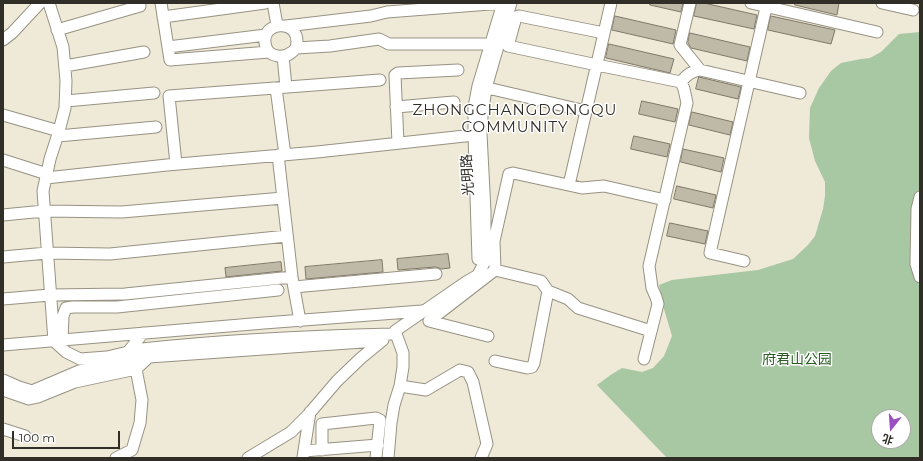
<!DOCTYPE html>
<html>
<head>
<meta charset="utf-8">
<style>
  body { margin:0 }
  #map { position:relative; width:923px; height:461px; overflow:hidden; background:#efe9d8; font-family:Montserrat,"Noto Sans SC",sans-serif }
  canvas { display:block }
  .frame { position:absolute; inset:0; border:4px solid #312e28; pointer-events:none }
  .north { position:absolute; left:871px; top:409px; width:40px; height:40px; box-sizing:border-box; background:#fff; border:1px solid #adaba9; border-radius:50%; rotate:197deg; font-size:11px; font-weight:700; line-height:16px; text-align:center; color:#312e28 }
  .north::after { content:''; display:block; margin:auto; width:14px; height:18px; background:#9b4fc1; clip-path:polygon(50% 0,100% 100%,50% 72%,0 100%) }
  .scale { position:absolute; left:12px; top:431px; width:108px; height:18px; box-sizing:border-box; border:2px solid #312e28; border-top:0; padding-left:5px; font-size:12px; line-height:14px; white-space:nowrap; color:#312e28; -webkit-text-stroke:3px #fff; paint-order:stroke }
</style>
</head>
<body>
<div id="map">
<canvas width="923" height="461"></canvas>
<div class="frame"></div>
<div class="north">北</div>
<div class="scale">100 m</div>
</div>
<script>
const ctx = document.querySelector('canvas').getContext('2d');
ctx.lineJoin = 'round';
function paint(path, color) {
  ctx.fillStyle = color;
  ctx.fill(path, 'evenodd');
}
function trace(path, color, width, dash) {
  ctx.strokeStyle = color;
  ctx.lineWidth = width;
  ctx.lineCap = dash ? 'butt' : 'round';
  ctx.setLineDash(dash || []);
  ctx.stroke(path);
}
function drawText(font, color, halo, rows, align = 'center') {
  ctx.font = font + ' Montserrat,"Noto Sans SC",sans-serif';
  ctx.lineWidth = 3;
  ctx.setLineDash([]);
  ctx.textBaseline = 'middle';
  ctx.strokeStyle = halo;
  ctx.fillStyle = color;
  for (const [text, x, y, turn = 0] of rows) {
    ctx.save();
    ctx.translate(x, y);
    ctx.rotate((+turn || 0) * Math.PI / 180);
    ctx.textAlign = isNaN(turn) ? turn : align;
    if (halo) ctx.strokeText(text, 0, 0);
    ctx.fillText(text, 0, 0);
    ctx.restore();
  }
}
paint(new Path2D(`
  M920,32V458H667L597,385L612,374L622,368L642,372L653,368L664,356L672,336L664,309L659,285L672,280L758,270L793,259L808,245L815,236L823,209L825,196V182L815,161L809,138L810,108L819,88L831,71L841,63L861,59L870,58L881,52L899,34ZM879,417H903V441H879Z`), '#a8c7a3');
const building = new Path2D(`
  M650,3H683L681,12L650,5Z
  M697,3H704L757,15L754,29L694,16Z
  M795,3H839L837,15L795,5Z
  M615,16L676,30L673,44L612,30Z
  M771,16L835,30L831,44L768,30Z
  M690,33L750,47L747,61L691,48L688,43Z
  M609,44L674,59L670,73L606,58Z
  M699,77L741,87L738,99L696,89Z
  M642,101L678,109L675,122L639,114Z
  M692,112L733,122L730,135L689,125Z
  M634,136L670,144L667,157L631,149Z
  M683,149L724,158L721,172L681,162Z
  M677,186L716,195L713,208L674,199Z
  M670,223L708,231L705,244L667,236Z
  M448,254L450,268L441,269L439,268L435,267L398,270L397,259Z
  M382,260L383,272L306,279L305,267Z
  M281,262L282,271L226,277L225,268Z`);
paint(building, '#bfb9a8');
trace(building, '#7e7869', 1);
const minor = new Path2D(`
  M49,3L63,47L66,81L65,108L59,131L50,159L43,191L54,341L66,352L80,359L107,357L128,352L143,333
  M161,3L170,60L269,52
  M273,3L277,25
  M690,3L680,45L700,70
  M751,3L877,32
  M882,3L913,10
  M163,17L265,3
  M286,26L371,16L387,12L503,3
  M57,30L140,6
  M604,33L519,16L516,17L508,46L597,65L681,82L684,89L687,103L649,266L652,288L656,297L658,304L644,359
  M3,40L12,33L40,3
  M168,47L266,35
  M296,48C304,17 257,20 266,47C269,57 284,59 292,52C294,51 295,49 296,48L330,46L379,39L389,44H490
  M283,56L286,87
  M65,66L144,52
  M681,82C686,75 691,71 700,70L800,93
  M479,86L586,111
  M276,88L285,155
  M66,101L154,93
  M396,107L454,102
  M3,115L59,131
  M58,136L156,127
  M398,143L395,75L398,73L458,70
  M278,155L292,277L300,321
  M3,160L47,174
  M176,164L169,96L380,80
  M46,178L167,165L317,152L474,135
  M569,185L611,3
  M920,197L917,209L916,264L920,277
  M3,215L44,211L122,212L283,198
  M3,257L47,253L110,254L287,236
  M478,259L474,135V107L478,86L503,3
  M744,261L710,253L767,3
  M495,270L541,281L548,291L568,299L578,308L651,331
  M294,287L436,274
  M3,299L50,295L125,294L292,277
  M488,336L429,321L495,270L494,241L509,174L513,173L582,188L604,186L665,200
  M62,340L63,316L66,308L73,307H117L278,290
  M3,345L264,323L422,311
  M495,361L527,368L532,367L534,363L548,291
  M3,380L19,387L32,391L79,371L123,363L132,359L142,349C225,340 308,336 391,334
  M400,386L426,390L460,370L468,372L473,382L487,444L481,458
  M3,390L29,399L38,397L75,382L136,369L149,357L377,341
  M3,429L25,436
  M322,450V424L376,418L380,420L376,458
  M304,451L378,445
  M303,457L310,412
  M116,458L132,450L140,423L142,400L136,369
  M248,458L291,432L308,415L337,381L361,358L383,340
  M388,458L391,423L394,405L400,386L403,367V353L395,331L466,282L478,275L484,263L485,241V211L481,134L482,117L486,88L494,60L511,3`);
trace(minor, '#979282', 13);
trace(minor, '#fff', 11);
drawText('14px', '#312e28', '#fff', [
  ["光明路",468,175,-93]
]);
drawText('14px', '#295d22', '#fff', [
  ["府君山公园",797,360]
]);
ctx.letterSpacing = '1px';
drawText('15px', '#312e28', '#fff', [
  ["ZHONGCHANGDONGQU",515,111],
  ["COMMUNITY",515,128]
]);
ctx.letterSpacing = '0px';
</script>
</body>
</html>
